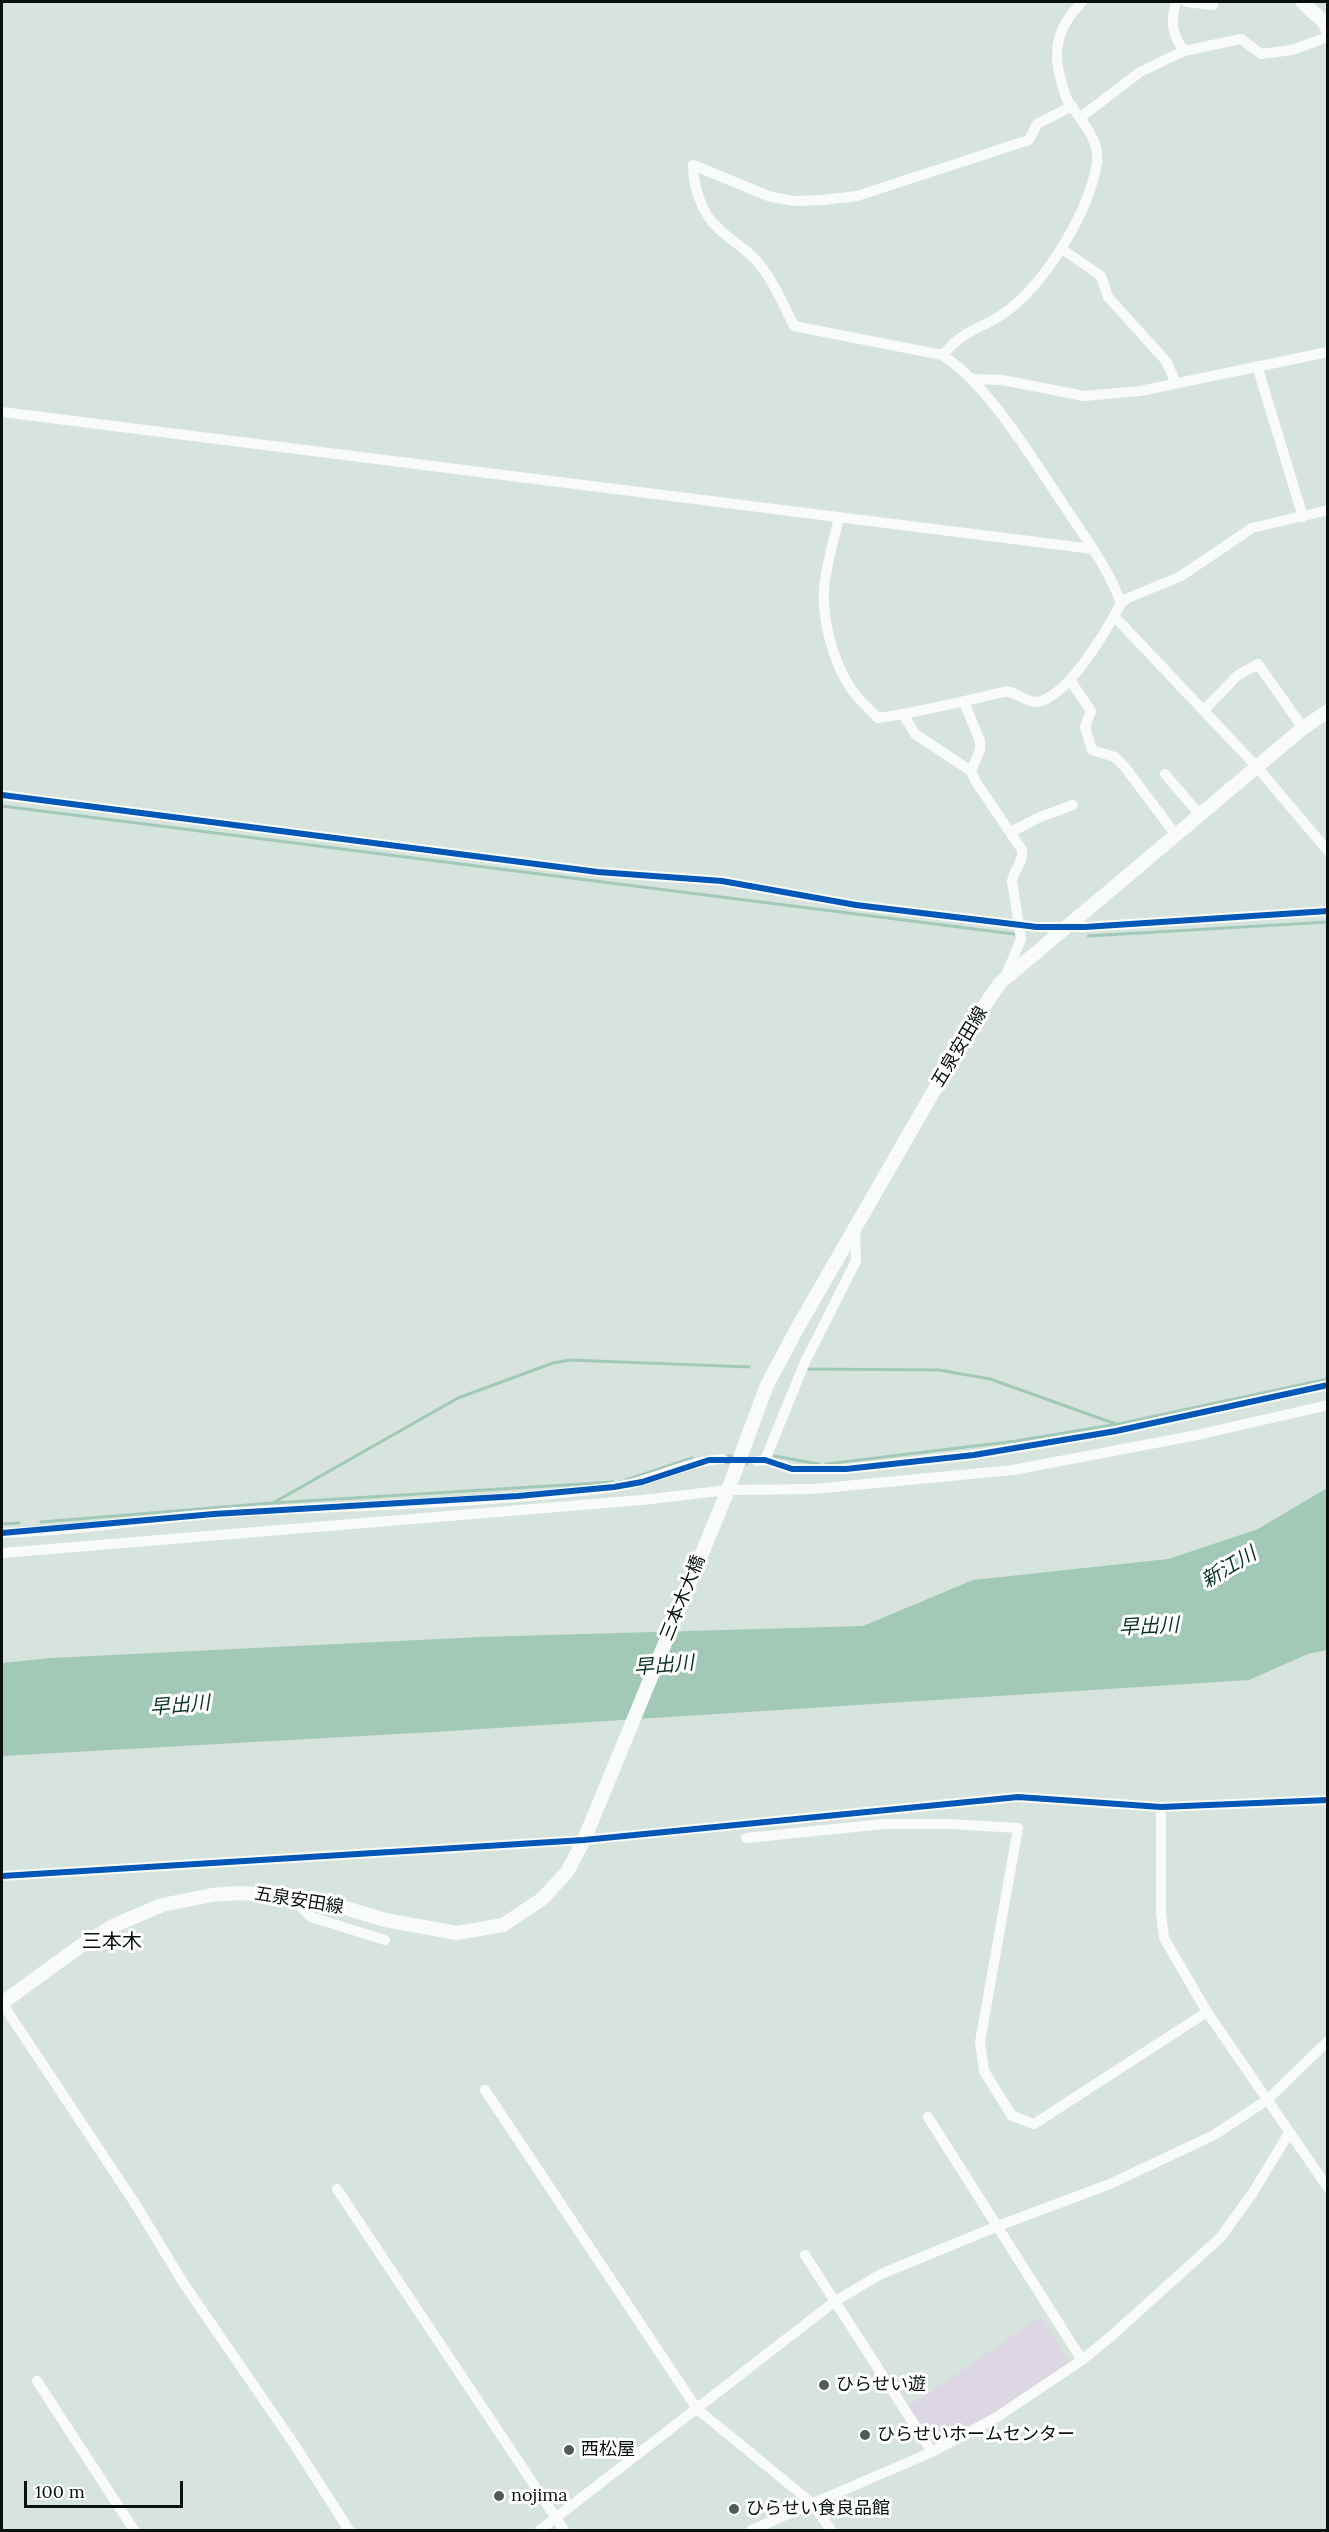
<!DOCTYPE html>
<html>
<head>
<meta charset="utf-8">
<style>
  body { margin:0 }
  #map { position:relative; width:1329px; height:2532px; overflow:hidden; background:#d7e4de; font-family:Lora,serif }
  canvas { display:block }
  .frame { position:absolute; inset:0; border:3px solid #09110e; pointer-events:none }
  .scale { position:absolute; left:24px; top:2481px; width:159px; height:27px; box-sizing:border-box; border:3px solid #09110e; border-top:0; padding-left:8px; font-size:18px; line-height:21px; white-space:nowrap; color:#09110e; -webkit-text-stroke:4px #fff; paint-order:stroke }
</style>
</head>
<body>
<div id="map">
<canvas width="1329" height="2532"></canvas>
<div class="frame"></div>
<div class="scale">100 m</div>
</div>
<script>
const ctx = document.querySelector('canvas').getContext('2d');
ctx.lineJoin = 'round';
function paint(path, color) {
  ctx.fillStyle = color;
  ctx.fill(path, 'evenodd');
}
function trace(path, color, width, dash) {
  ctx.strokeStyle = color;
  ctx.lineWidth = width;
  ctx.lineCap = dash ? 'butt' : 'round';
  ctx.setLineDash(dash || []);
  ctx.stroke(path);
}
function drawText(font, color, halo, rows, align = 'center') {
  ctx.font = font + ' Lora,"Noto Sans JP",serif';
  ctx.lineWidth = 6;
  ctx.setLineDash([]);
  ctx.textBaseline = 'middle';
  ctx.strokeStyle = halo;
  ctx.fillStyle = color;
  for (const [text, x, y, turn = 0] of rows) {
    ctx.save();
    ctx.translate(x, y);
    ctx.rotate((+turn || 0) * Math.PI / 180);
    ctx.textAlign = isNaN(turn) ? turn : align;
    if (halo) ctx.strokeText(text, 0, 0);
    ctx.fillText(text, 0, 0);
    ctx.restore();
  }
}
paint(new Path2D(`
  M1041,2317L1070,2363L990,2416L933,2447L908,2407Z`), '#dcd7e3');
paint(new Path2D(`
  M1327,1488V1650L1308,1654L1249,1680L434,1732L2,1756V1663L51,1658L479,1637L863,1626L973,1580L1168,1559L1258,1529Z`), '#a2c8b7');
trace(new Path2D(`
  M2,806L1014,934
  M1088,936L1328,922
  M807,1369L939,1370L990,1379L1116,1424
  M774,1456L819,1464
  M826,1464L1016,1441L1118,1424L1328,1379
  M626,1480L692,1458
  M273,1503L458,1398L553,1363L570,1360L749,1367
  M41,1522L272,1503L613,1482
  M2,1524L19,1523`), '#a2c8b7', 3);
trace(new Path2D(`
  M723,1459L756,1461`), '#b8c4bf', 10, [10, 5]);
trace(new Path2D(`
  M1176,2C1170,22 1172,34 1184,51
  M1186,2L1213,5V2
  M1072,106L1037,124L1029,140L857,196L823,200L795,201L771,197L693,165C693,186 702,214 718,228C729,239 743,247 754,258C772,277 782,302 794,326L942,355C988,384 1032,458 1063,504C1084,536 1108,567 1121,603
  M1081,117L1140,72L1184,51L1241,39L1261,54L1292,50L1328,37
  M1062,249L1101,276L1108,297L1166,361L1176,383
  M942,355C948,350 953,343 959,339C972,329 989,324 1003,314C1044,286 1090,211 1097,162C1100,139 1079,118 1068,101C1064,95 1063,86 1061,80C1051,48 1060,24 1082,2
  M1257,366L1303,517
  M972,379L1002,380L1084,396L1140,391L1328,352
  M2,412L1093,549
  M839,517C834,540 826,565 824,589C822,622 834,664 852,690C859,700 869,709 878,718C920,712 961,702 1003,692C1014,689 1025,703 1037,702C1068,697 1107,630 1121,603L1128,598L1181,576L1252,528L1328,510
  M1114,616L1257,767L1328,851
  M1070,680L1091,711L1085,727L1092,750L1115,757L1124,766L1176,835
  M964,702L980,741V750L971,771L976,782L1022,850C1024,862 1014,870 1012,881L1021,939L1005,978
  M1204,710L1238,675L1258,664L1303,728
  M903,714L915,734L971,771
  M1165,774L1200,815
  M2,795L598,872L722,881L856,905L1037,927H1085L1328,911
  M1011,832L1040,817L1073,805
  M765,1460L805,1362L856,1261L855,1231
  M756,1461L765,1460L792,1469H846L974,1455L1116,1431L1328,1385
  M2,1533C80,1531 158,1517 237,1512C362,1505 489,1503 614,1487C651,1482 686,1461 723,1459
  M2,1553L642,1500L728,1490L813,1489L1013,1470L1192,1436L1328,1405
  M1161,1807V1912L1164,1938L1207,2012L1328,2188
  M746,1838L884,1824H950L1018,1828L980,2042L984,2071L1012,2116L1034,2124L1207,2012
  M2,1876L584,1840L1018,1797L1161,1807L1328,1800
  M290,1896L311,1917L385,1940
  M2,2003L136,2205L184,2284L294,2444L349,2530
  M485,2090L697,2409L812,2503L831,2530
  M928,2117L1082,2360
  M337,2189L564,2530
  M805,2255L932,2452
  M37,2381L134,2530
  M540,2530L834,2302L881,2274L998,2226L1110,2184L1214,2135L1267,2100L1328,2041
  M751,2530L932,2452L997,2417L1082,2360L1108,2339L1220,2238L1252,2194L1289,2133`), '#f9fbfa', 10);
trace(new Path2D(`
  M1302,2L1324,22L1328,30
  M2,2003L79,1947L113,1926L162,1905L212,1895L239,1893L290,1896L329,1903L385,1920L457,1933L503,1925L542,1899L567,1872L584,1840L728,1490L767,1385L798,1327L974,1021L1000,983L1303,728L1328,711`), '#f9fbfa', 14);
trace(new Path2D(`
  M2,795L598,872L722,881L856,905L1037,927H1085L1328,911
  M2,1533L214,1514L518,1496L614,1487L642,1482L709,1460H765L792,1469H846L974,1455L1116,1431L1328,1385
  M2,1876L584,1840L1018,1797L1161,1807L1328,1800`), '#0057b8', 6);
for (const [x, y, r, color] of [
  [824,2385,6,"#515b57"],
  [865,2435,6,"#515b57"],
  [569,2450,6,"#515b57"],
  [499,2496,6,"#515b57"],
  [734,2509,6,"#515b57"]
]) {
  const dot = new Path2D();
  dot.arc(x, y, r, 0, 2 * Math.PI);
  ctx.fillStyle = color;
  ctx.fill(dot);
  trace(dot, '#fff', 2);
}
drawText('18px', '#09110e', '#fff', [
  ["五泉安田線",960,1047,-59],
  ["三本木大橋",683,1598,-68],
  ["五泉安田線",299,1901,9]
]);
drawText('18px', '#09110e', '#fff', [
  ["ひらせい遊",836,2385],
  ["ひらせいホームセンター",877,2435],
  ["西松屋",581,2450],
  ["nojima",511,2496],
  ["ひらせい食良品館",746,2509]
], 'left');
drawText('italic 20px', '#093425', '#fff', [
  ["新江川",1229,1568,-31],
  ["早出川",1149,1627,-3],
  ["早出川",664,1666,-5],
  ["早出川",180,1706,-5]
]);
drawText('20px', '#09110e', '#fff', [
  ["三本木",112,1942]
]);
</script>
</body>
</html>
